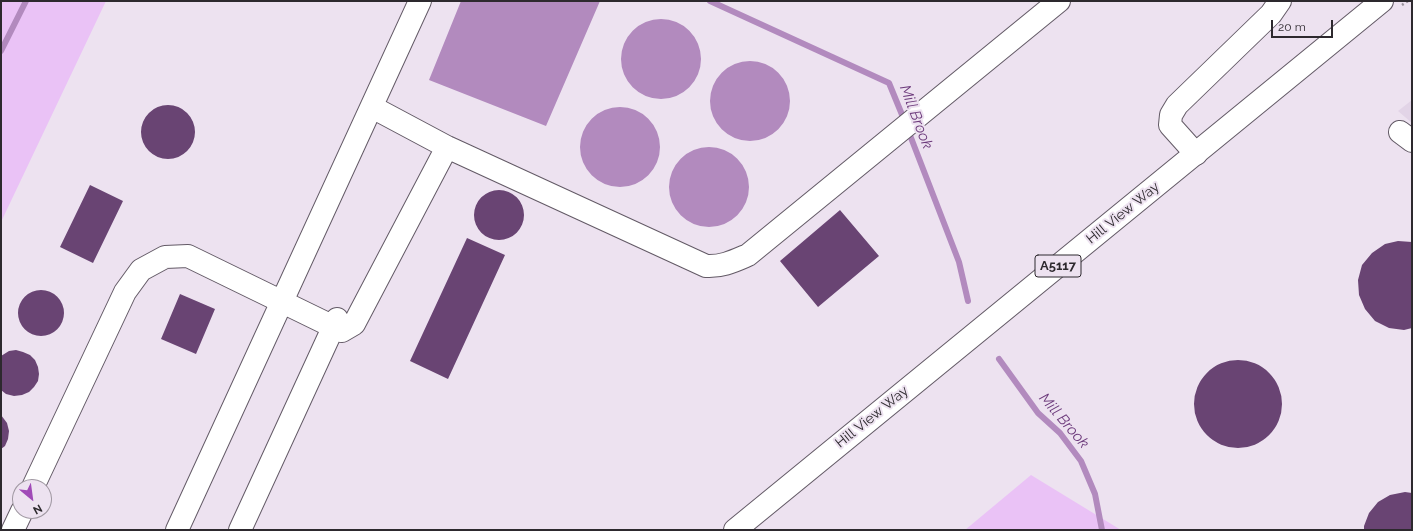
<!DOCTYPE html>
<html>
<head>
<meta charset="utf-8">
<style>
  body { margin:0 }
  #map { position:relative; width:1413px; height:531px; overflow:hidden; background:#ede2f0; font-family:Raleway,sans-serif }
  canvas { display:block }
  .frame { position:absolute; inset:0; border:2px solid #2d292e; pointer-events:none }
  .north { position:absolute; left:12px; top:479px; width:40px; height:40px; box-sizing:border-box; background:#ede2f0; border:1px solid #a098a2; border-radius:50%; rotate:151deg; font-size:11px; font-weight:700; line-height:16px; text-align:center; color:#2d292e }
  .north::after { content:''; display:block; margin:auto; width:14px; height:18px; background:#a04ab7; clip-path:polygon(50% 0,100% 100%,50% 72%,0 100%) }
  .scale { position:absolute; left:1271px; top:20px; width:62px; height:18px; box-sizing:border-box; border:2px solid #2d292e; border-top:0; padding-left:5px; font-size:12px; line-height:14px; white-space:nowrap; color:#2d292e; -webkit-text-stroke:3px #ede2f0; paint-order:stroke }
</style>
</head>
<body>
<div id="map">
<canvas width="1413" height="531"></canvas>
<div class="frame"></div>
<div class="north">N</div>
<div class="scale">20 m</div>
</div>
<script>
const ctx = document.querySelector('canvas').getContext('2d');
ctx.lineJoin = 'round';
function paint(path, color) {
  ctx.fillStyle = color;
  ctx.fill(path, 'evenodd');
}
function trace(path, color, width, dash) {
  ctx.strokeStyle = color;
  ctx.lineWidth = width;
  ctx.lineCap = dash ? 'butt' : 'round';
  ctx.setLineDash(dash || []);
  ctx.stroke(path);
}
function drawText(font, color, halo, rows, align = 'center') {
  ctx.font = font + ' Raleway,sans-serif';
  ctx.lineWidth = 4;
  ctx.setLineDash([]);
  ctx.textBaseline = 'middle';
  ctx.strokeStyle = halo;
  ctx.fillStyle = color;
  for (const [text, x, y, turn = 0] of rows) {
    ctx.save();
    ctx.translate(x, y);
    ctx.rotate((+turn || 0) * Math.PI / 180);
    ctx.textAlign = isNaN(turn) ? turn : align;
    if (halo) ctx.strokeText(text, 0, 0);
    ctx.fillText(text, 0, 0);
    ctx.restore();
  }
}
paint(new Path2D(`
  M1412,100V123L1398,111Z`), '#e2d4e7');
paint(new Path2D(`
  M1,1H106L1,222Z
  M1031,475L1121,530H965Z`), '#eac2f6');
paint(new Path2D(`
  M461,1H600L546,126L429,80Z
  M621 59a40 40 0 1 1 80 0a40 40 0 1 1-80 0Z
  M710 101a40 40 0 1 1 80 0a40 40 0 1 1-80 0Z
  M580 147a40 40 0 1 1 80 0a40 40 0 1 1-80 0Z
  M669 187a40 40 0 1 1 80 0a40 40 0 1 1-80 0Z`), '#b28abe');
trace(new Path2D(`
  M710,1L889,83L905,122
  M1,51L26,1
  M908,130L959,262L968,301
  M999,359L1038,413L1060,433L1081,461L1095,494L1102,530`), '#b28abe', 6);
paint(new Path2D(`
  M141 132a27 27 0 1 1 54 0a27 27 0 1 1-54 0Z
  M90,185L123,201L93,263L60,247Z
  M474 215a25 25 0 1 1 50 0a25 25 0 1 1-50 0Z
  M840,210L879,256L818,307L780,261Z
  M467,238L505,255L448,379L410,361Z
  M1398,241L1412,242V328L1404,330L1389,328L1375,321L1365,309L1359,295L1358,280L1362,265L1372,253L1385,244Z
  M18 313a23 23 0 1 1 46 0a23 23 0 1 1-46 0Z
  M180,294L215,309L196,354L161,339Z
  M16,350L23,352L30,355L35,360L38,367L39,374L38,381L34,387L29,392L22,395L14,396L6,394L1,390V356L9,351Z
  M1194 404a44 44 0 1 1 88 0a44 44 0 1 1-88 0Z
  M1,415L7,423L9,431L8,439L5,446L1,449Z
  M1405,492L1412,493V530H1364V526L1369,513L1378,502L1390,495Z`), '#694473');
const minor = new Path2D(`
  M372,107L447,147L706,266C722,267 734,261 748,255L1059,1
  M1400,132L1412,141
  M1196,154L1170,125L1171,115L1177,105L1271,14L1280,1
  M33,487L125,292L141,270L165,257L188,256L342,331L354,324L447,147
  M13,530L22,511
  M177,530L420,1
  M240,530L337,319`);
const major = new Path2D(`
  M735,530L1382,1`);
trace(minor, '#635a66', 24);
trace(major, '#635a66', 24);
trace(new Path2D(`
  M1402,5L1408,1`), '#99919b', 2.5, [2, 3]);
trace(minor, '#fff', 22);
trace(major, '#fff', 22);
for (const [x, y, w] of [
  [1058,266,46]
]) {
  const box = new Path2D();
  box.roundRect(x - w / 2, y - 11, w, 22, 3);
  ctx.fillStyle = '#ede2f0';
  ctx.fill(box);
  trace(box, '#2d292e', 1);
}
drawText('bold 13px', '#2d292e', null, [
  ["A5117",1058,266]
]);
drawText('14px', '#2d292e', '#ede2f0', [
  ["Hill View Way",1123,213,-39],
  ["Hill View Way",872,417,-39]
]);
drawText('italic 15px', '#6c3a7b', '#ede2f0', [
  ["Mill Brook",916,117,69],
  ["Mill Brook",1064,421,49]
]);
</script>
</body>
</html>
